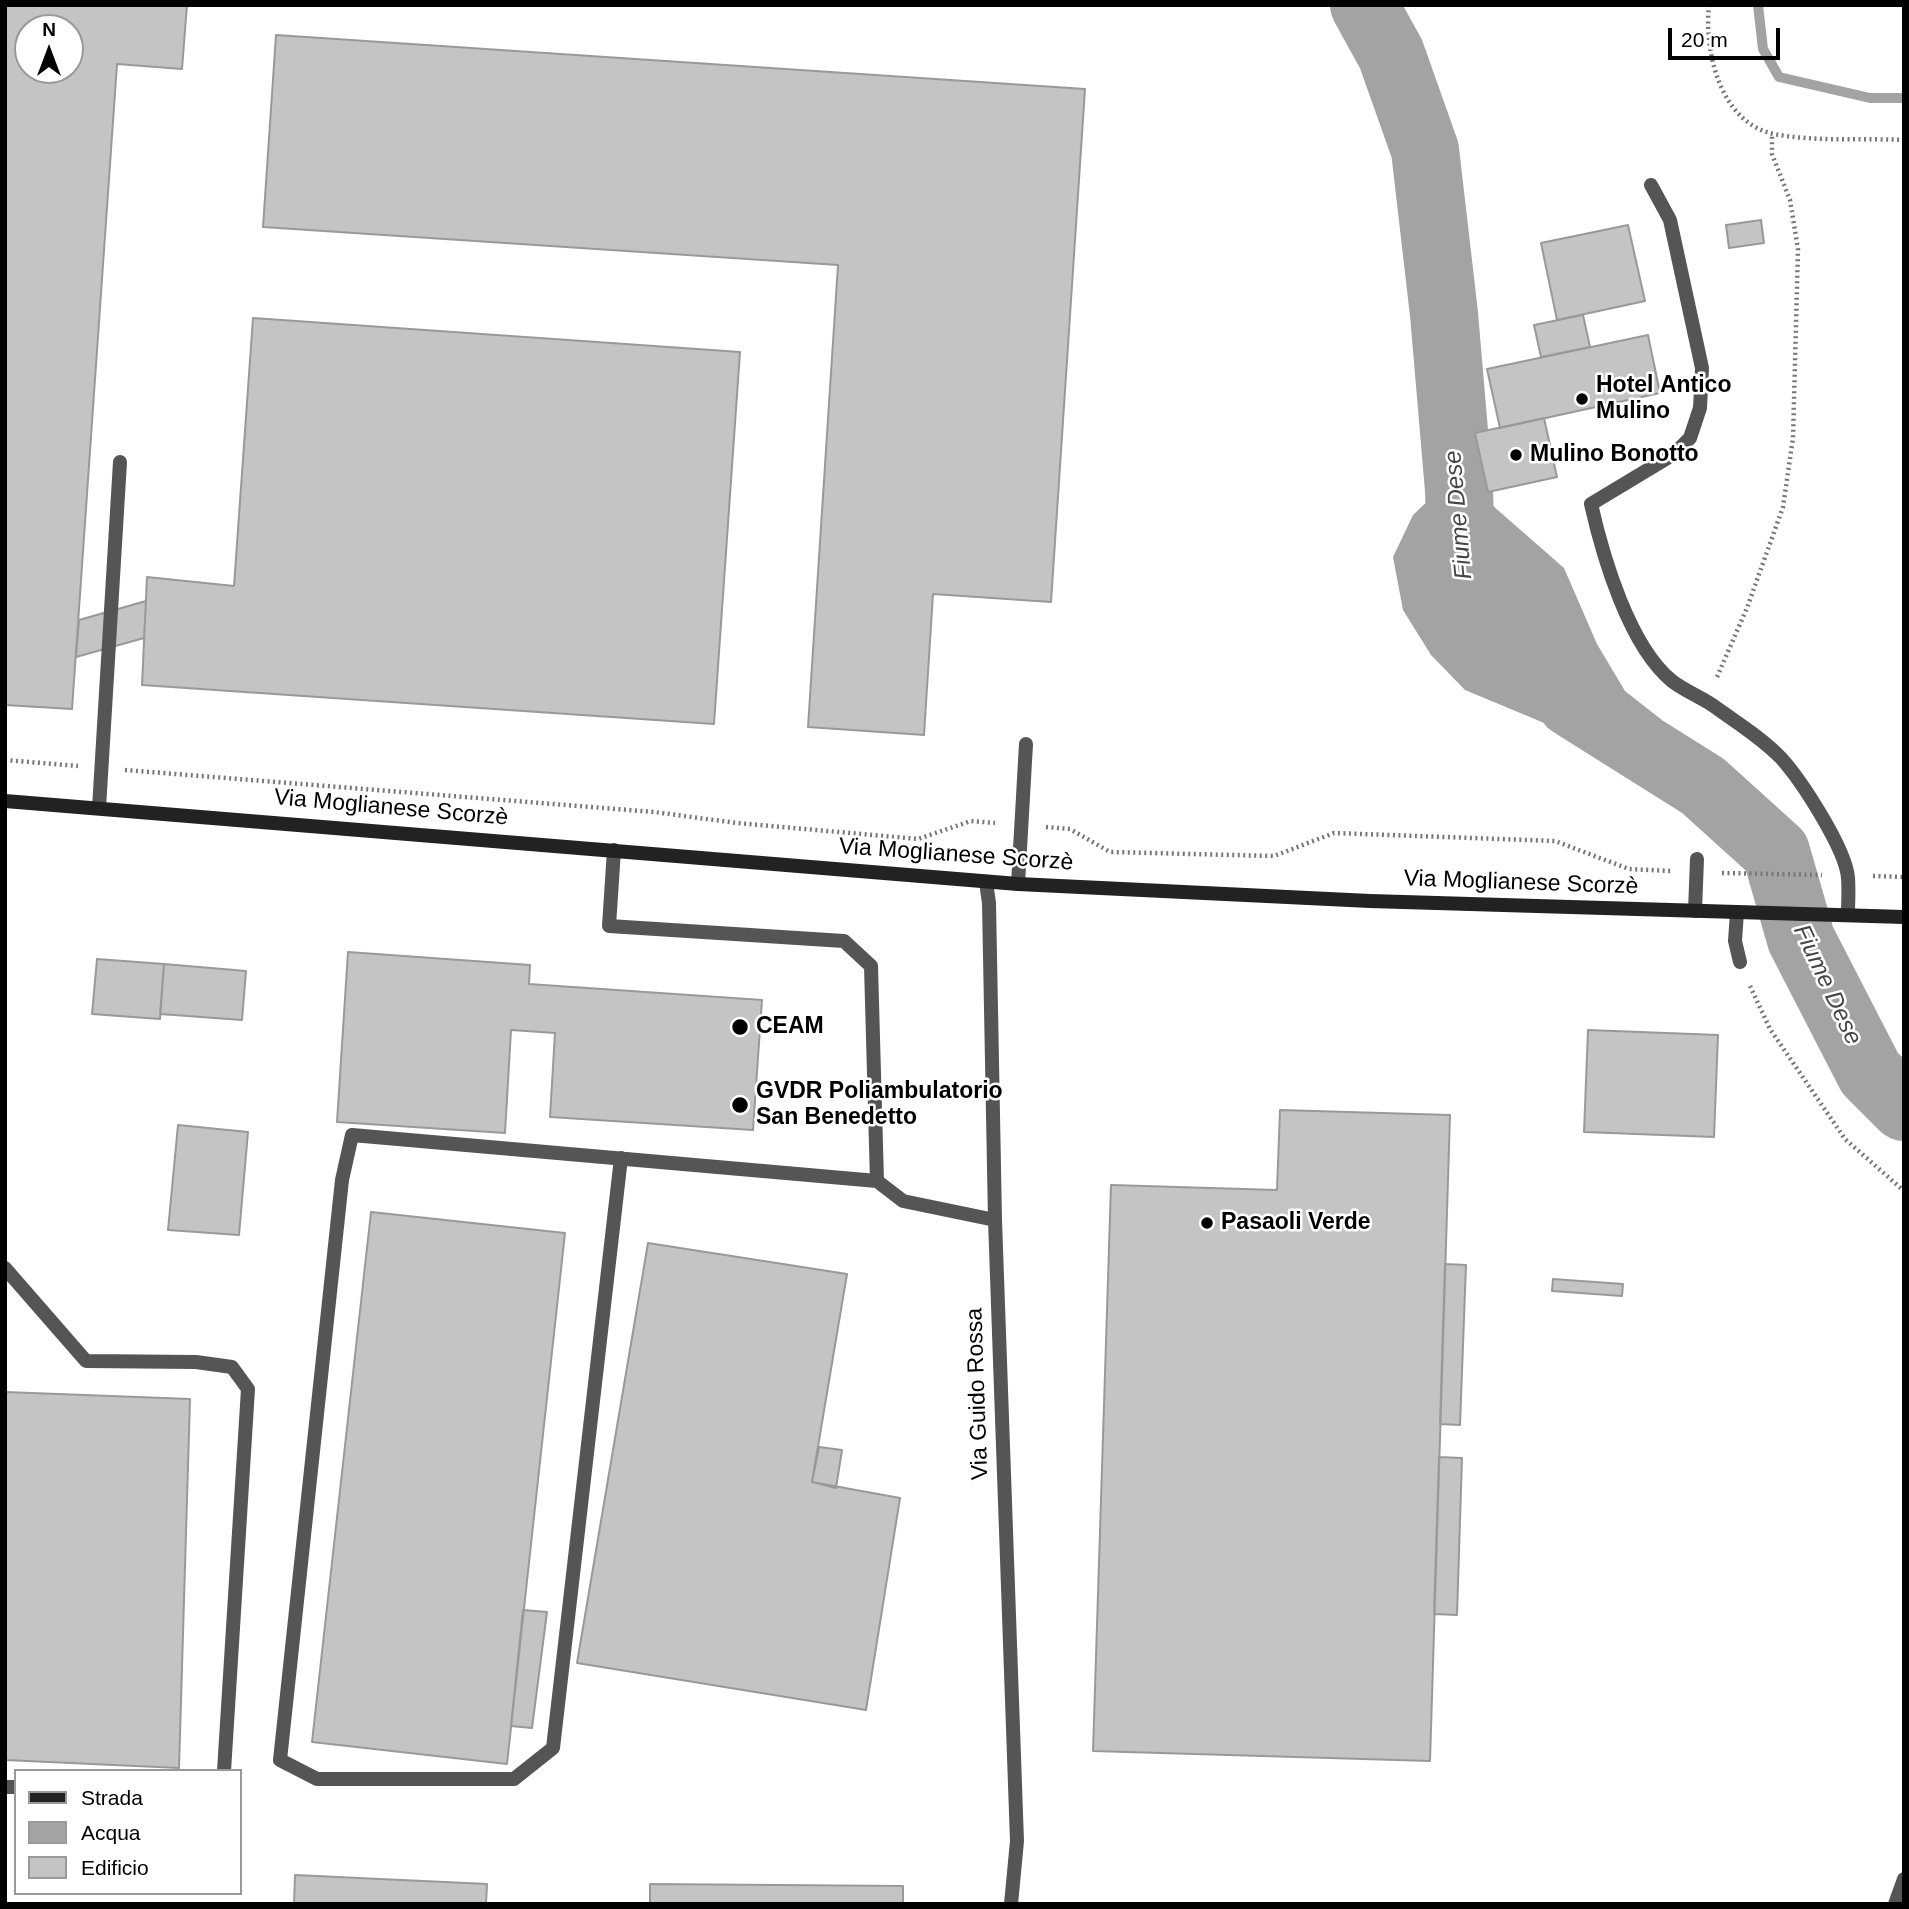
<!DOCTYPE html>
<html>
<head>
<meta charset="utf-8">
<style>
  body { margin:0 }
  #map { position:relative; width:1909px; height:1909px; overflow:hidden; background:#fff; font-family:Helvetica,sans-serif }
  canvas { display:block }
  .frame { position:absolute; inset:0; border:7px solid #000; pointer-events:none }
  .legend { position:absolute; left:14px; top:1769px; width:228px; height:126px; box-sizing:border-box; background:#fff; border:2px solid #999; margin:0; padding:9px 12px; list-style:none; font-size:21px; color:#000 }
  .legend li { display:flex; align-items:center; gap:14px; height:35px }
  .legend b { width:35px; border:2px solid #999 }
  .north { position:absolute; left:14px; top:14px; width:70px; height:70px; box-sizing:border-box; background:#fff; border:2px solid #999; border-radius:50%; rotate:0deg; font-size:19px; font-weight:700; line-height:28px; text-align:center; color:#000 }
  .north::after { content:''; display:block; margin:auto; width:24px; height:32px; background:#000; clip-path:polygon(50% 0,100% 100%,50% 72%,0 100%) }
  .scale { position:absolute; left:1668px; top:28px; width:112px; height:32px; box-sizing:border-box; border:4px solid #000; border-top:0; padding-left:9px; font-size:21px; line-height:24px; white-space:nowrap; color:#000; -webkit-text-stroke:5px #fff; paint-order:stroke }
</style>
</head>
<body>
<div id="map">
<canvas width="1909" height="1909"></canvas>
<div class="frame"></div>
<ul class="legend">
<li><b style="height:9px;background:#222"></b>Strada</li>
<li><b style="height:19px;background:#a3a3a3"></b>Acqua</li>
<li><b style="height:19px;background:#c4c4c4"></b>Edificio</li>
</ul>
<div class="north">N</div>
<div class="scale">20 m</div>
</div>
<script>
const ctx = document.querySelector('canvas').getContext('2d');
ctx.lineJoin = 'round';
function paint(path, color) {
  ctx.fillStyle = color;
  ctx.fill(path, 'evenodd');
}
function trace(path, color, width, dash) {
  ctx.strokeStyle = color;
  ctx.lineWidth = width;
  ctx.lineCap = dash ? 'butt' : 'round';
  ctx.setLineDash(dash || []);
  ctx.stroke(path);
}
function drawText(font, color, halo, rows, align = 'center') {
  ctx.font = font + ' Helvetica,sans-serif';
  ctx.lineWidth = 5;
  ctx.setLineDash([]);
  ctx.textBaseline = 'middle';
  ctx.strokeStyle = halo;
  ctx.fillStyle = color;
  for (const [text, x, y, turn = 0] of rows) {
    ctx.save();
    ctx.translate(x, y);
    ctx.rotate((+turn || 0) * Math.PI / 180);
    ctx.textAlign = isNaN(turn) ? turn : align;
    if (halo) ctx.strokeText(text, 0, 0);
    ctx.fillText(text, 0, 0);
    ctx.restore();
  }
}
paint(new Path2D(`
  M1485,485L1492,505L1564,568L1597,644L1625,691L1662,720L1644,770L1561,730L1465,690L1431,655L1403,610L1393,557L1413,515L1437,492Z`), '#a3a3a3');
trace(new Path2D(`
  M1758,5L1763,49L1779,77L1870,98H1904`), '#a3a3a3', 10);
trace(new Path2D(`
  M1364,5L1391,54L1425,150L1444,314L1459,490L1462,582
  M1571,703L1703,786L1776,852L1801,939L1870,1073L1904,1107`), '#a3a3a3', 68);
const building = new Path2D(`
  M5,5H187L182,69L117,64L72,709L5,705ZM28,28H70V70H28Z
  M276,35L1085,89L1051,602L933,594L924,735L808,727L838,265L263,227Z
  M1761,220L1764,243L1729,248L1726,225Z
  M1628,225L1645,301L1557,320L1541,243Z
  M1583,315L1590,347L1541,357L1534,325Z
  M253,318L740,352L714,724L142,685L147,577L234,586Z
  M1648,335L1660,393L1500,428L1487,369Z
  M1544,418L1557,477L1488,492L1475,433Z
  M146,601L144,638L76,657L79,620Z
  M348,952L530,965L529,984L762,1000L753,1130L550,1117L555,1033L511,1030L505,1133L337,1122Z
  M97,959L164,964L160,1019L92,1014Z
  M164,964L246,971L242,1020L160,1014Z
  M1588,1030L1718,1035L1714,1137L1584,1132Z
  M1280,1110L1450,1115L1430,1761L1093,1751L1111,1185L1277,1190Z
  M178,1125L248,1132L239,1235L168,1230Z
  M371,1212L565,1233L507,1764L312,1742Z
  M648,1243L847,1274L812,1482L900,1498L866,1710L577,1663Z
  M1445,1264L1466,1265L1460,1425L1440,1424Z
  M1553,1279L1623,1284L1622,1296L1552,1291Z
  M5,1392L190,1399L179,1768L5,1760Z
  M819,1447L842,1450L836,1488L812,1482Z
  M1439,1457L1462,1458L1457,1615L1434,1614Z
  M523,1610L547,1612L532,1728L511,1726Z
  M295,1875L487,1884L486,1904H294Z
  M650,1884L903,1886V1904H650Z`);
paint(building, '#c4c4c4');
trace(building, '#999', 2);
trace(new Path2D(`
  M1709,5C1704,51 1720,123 1774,134C1815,142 1862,138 1904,140
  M1717,677L1747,608L1783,507L1793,438L1798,249L1790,200L1772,154V134
  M5,760L78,766
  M125,770L654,812L737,823L918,839L971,821L995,823
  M1046,827L1070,829L1110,852L1274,856L1334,833L1555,841L1629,869L1672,871
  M1722,873L1822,875
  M1873,876L1904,877
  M1750,986L1770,1029L1845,1139L1904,1191`), '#777', 4.5, [2, 3.5]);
trace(new Path2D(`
  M1651,185L1670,220L1702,368L1700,408L1690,438L1674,454L1591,504C1603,557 1629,646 1672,681C1686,692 1704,698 1718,709C1739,724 1763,739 1781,758C1801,780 1846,849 1848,878C1849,890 1848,903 1848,915
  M99,808L120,462
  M614,850L609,926L844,941L871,966L877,1181
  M1018,884L1026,744
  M1695,911L1697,859
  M1737,912L1735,941L1740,962
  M621,1158L553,1748L514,1779H317L280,1760L342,1180L352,1135L877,1181L903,1201L995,1220
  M5,1268L86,1361L196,1362L232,1367L248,1389L224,1771
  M5,1787H16
  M1895,1904L1904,1879`), '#555', 14);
trace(new Path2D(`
  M986,882L989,903L995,1220L1017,1841L1011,1904`), '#555', 14);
trace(new Path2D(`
  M5,801L1018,884L1370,901L1904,917`), '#222', 14);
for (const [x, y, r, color] of [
  [1582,399,7,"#000"],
  [1516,455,7,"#000"],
  [740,1027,9,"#000"],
  [740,1105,9,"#000"],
  [1207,1223,7,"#000"]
]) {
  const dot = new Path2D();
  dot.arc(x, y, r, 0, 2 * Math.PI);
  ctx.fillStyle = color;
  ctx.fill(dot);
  trace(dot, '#fff', 2.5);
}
drawText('bold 23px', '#000', '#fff', [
  ["Hotel Antico",1596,386],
  ["Mulino",1596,412],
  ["Mulino Bonotto",1530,455],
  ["CEAM",756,1027],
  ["GVDR Poliambulatorio",756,1092],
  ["San Benedetto",756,1118],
  ["Pasaoli Verde",1221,1223]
], 'left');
drawText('23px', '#000', '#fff', [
  ["Via Moglianese Scorzè",391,808,5],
  ["Via Moglianese Scorzè",956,855,4],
  ["Via Moglianese Scorzè",1521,883,2],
  ["Via Guido Rossa",978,1394,-92]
]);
drawText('italic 24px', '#444', '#fff', [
  ["Fiume Dese",1459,515,-95],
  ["Fiume Dese",1827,985,65]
]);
</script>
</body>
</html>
